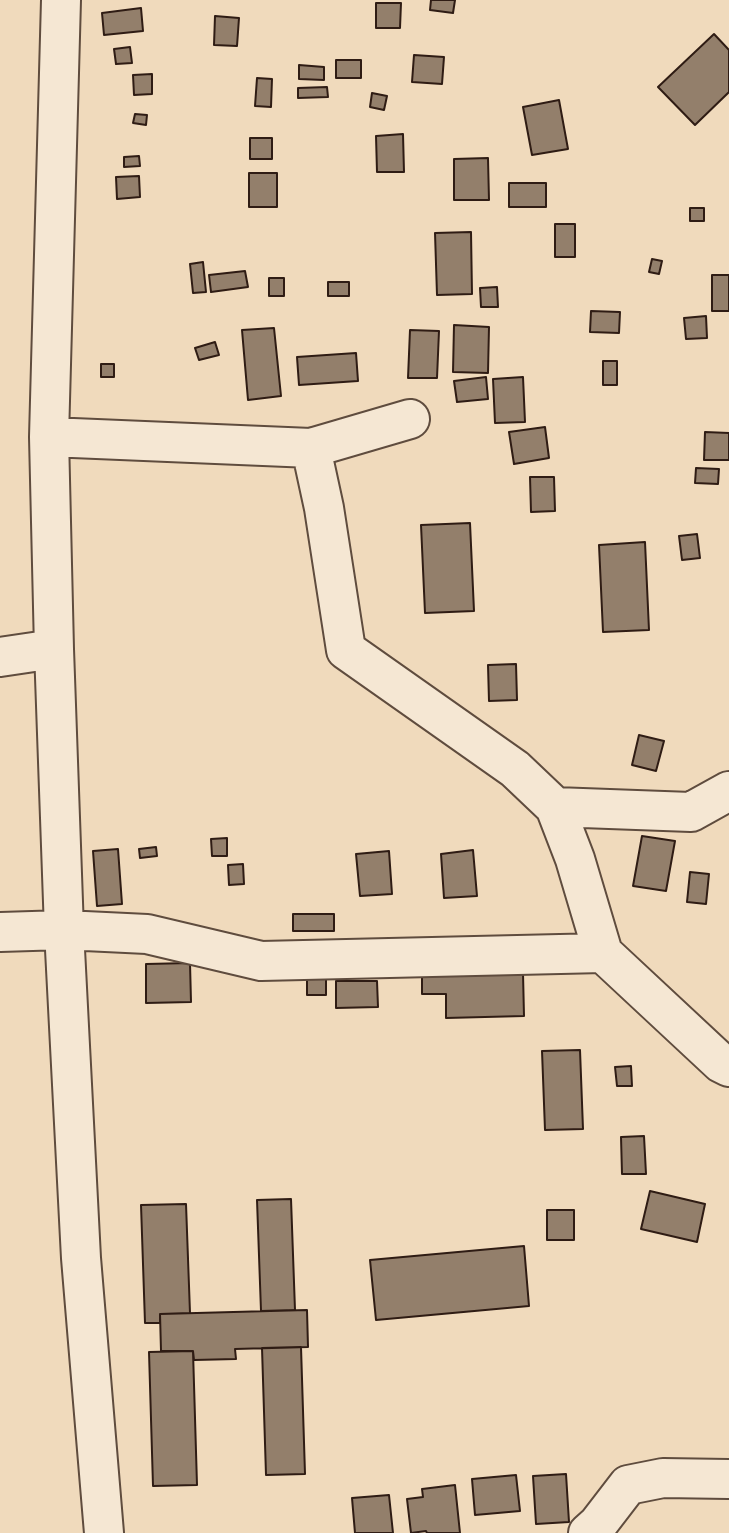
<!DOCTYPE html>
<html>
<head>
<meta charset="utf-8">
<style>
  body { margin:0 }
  canvas { display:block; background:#f0dabc }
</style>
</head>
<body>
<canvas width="729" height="1533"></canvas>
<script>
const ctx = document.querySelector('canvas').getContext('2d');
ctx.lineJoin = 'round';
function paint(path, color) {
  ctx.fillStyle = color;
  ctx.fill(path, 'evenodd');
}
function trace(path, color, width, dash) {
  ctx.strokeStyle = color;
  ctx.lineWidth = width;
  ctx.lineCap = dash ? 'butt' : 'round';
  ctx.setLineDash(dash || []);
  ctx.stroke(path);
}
const building = new Path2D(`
  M431,0H455L453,13L430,10Z
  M376,3H401L400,28H376Z
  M141,8L143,31L104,35L102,13Z
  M215,16L239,18L237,46L214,45Z
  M714,34L729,50V92L695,125L658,87Z
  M130,47L132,63L116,64L114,49Z
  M414,55L444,57L442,84L412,82Z
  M336,60H361V78H336Z
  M299,65L324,67V80L299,79Z
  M152,74V94L134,95L133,75Z
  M257,78L272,79L271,107L255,106Z
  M327,87L328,97L298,98V88Z
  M372,93L387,96L384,110L370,107Z
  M559,100L568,149L532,155L523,107Z
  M135,114L147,115L146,125L133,123Z
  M403,134L404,172H377L376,136Z
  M250,138H272V159H250Z
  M139,156L140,166L124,167V157Z
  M488,158L489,200H454V159Z
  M249,173H277V207H249Z
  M139,176L140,197L117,199L116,177Z
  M509,183H546V207H509Z
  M690,208H704V221H690Z
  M555,224H575V257H555Z
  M471,232L472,294L437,295L435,233Z
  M652,259L662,261L659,274L649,272Z
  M203,262L206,292L193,293L190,264Z
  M245,271L248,287L211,292L209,275Z
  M712,275H729V311H712Z
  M269,278H284V296H269Z
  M328,282H349V296H328Z
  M497,287L498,307H481L480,288Z
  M591,311L620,312L619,333L590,332Z
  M706,316L707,338L686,339L684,318Z
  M454,325L489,327L488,373L453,372Z
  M274,328L281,396L248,400L242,330Z
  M410,330L439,331L437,378H408Z
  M215,342L219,355L199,360L195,348Z
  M356,353L358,381L299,385L297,357Z
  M603,361H617V385H603Z
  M101,364H114V377H101Z
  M486,377L488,399L457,402L454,381Z
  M523,377L525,422L495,423L493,379Z
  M545,427L549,458L514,464L509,432Z
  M705,432L729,433V460H704Z
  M696,468L719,469L718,484L695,483Z
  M530,477H554L555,511L531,512Z
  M470,523L474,611L425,613L421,525Z
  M697,534L700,558L682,560L679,536Z
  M645,542L649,630L603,632L599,545Z
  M516,664L517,700L489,701L488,665Z
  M639,735L664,741L656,771L632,765Z
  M642,836L675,841L666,891L633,886Z
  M227,838V856H212L211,839Z
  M156,847L157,856L140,858L139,849Z
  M118,849L122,904L97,906L93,851Z
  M473,850L477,896L444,898L441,854Z
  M389,851L392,894L360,896L356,854Z
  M243,864L244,884L229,885L228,865Z
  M690,872L709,874L706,904L687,902Z
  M293,914H334V931H293Z
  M190,963L191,1002L146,1003V964Z
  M523,973L524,1016L446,1018V994H422V975Z
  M307,977H326V995H307Z
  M336,981H377L378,1007L336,1008Z
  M580,1050L583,1129L545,1130L542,1051Z
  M631,1066L632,1086H617L615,1067Z
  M644,1136L646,1174H622L621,1137Z
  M650,1191L705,1204L697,1242L641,1229Z
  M291,1199L295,1310L261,1311L257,1200Z
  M186,1204L190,1313L160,1314V1323H145L141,1205Z
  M547,1210H574V1240H547Z
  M524,1246L529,1306L376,1320L370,1260Z
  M307,1310L308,1347L235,1349L236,1359L194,1360L193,1351H161L160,1314Z
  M301,1347L305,1474L266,1475L262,1348Z
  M193,1351L197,1485L153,1486L149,1352Z
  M566,1474L569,1522L536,1524L533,1476Z
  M516,1475L520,1511L475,1515L472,1479Z
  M455,1485L460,1533H427L426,1531L411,1533L407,1499L423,1497L422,1489Z
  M389,1495L393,1533H355L352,1498Z`);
paint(building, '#937f6b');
trace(building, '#2f1c14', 2);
const minor = new Path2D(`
  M61,0L49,437L54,649L64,930L81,1258L104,1533
  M49,437L311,448L324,508L346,650L515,769L555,807L575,859L603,953
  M311,448L410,419
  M0,657L54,649
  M555,807L691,812L729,791
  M0,932L64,930L147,934L261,961L603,953L721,1063L729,1067
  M588,1533L598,1524L628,1485L663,1478L729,1479`);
trace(minor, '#5f4c3e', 42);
trace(minor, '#f5e7d3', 38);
</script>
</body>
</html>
